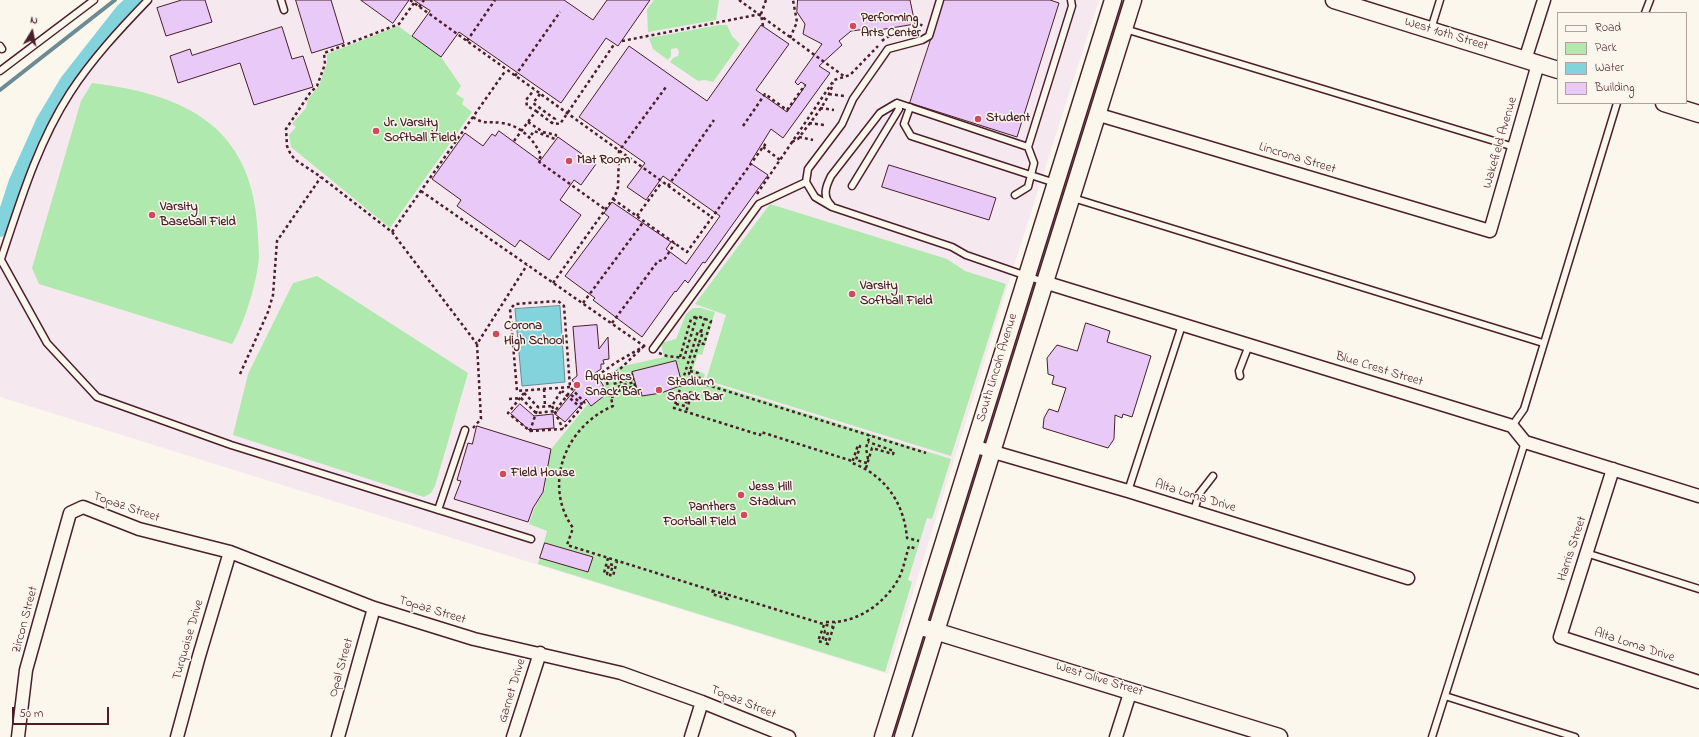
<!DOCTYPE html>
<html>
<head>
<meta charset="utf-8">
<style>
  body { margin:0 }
  #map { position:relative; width:1699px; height:737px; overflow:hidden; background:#fbf7ec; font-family:"Indie Flower",sans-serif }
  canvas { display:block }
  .legend { position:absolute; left:1557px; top:12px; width:130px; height:92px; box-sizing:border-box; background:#fbf7ec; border:1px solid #b4a19f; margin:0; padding:5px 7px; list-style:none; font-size:12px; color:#4a1f2b }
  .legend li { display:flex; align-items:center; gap:8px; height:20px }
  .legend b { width:20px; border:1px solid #b4a19f }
  .north { position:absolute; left:12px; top:12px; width:40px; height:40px; -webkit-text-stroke:3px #fbf7ec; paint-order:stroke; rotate:10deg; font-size:11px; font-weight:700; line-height:16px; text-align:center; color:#4a1f2b }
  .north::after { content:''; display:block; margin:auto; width:14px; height:18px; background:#4a1f2b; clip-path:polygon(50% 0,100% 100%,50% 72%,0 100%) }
  .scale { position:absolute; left:12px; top:707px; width:97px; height:18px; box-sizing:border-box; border:2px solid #4a1f2b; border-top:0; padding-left:5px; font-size:12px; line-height:14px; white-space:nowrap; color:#4a1f2b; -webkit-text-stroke:3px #fbf7ec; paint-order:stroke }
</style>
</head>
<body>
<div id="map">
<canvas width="1699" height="737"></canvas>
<ul class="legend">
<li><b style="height:5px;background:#fbf7ec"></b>Road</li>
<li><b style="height:11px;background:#b0e9ad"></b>Park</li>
<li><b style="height:11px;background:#82d3db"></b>Water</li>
<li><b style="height:11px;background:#e8c9f7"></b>Building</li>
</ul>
<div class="north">N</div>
<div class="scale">50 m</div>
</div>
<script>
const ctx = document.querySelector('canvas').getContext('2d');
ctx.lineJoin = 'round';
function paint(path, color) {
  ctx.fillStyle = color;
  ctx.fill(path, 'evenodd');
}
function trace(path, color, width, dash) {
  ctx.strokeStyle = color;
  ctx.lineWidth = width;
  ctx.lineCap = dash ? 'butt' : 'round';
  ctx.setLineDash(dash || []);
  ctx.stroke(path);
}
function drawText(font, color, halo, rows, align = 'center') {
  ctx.font = font + ' "Indie Flower",sans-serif';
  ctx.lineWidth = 3;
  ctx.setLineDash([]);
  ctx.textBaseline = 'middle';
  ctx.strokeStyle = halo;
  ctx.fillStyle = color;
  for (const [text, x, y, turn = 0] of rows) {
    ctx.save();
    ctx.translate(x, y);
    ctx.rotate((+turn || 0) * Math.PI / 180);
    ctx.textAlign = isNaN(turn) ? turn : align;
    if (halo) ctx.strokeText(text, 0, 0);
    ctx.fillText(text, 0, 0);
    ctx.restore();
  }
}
paint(new Path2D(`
  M139,0H1099L1012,272L888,674L0,397V246L19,188L38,143L73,80L93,53Z`), '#f5e9ef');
paint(new Path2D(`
  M654,0H719L716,20L648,32L647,9Z
  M719,25H727L732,36L740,44L713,82L705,80L698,81L670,62L673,58L678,56L679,52L677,48L671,49V56L668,60L653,49L649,38Z
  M398,26L441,57L461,86L456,94L464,99L462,104L472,112L390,228L291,147L289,135L296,127L292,124L306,108L308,99L319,86L327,63V54Z
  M92,83C189,95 254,128 258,235C258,242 259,250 259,257C257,282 245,322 232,344L39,284L32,268L81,101Z
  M770,204L947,259L965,271L1006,284L951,456L706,380L726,315L695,304Z
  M317,276L468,373L435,486L431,493L424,497L233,435L248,374L293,283Z
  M693,308H701L715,312L702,355L698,354L693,369L705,374L703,381L951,459L932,519L927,518L908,580L912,582L885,672L538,564L547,531L529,524L534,509L545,489L548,463L552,448L588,404L591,406L605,396L604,378L619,367L664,357L661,343L676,339L686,314Z`), '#b0e9ad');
const water = new Path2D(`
  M560,306L565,382L522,386L515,309Z`);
paint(water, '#82d3db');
trace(water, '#6c8b95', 1);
trace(new Path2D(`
  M0,90L115,0`), '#6c8b95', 4);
trace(new Path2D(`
  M0,230L16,181L43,121L67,81L122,11L134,0`), '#82d3db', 14);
const building = new Path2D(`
  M182,0H205L212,22L166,36L157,8Z
  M296,0H331L344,43L312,53Z
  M361,0H409L393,23Z
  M414,0H564L593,20L607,0H650L618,46L606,38L561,103L459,32L441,57L412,36L430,11Z
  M798,0H910L915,24L867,32V29L851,31L839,41L842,45L819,66L830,73L783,138L771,129L750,163L768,175L705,263L703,262L688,283L685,280L676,292L675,291L642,337L593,300L595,298L565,276L609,217L604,213L612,202L671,242L666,249L686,264L720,216L663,176L646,200L627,187L645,163L579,117L629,46L707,101L761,25L789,44L756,90L787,112L806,85L801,82L798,85L795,82L822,44L803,34L805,24L797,12Z
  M944,0H1050L1059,3L1017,137L910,103Z
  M282,27L292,59L303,56L313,87L254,105L240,63L178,83L170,56L190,49L192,55Z
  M499,131L540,161L558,137L596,164L581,185L574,180L560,200L581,215L549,260L520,240L515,247L457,206L461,200L432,179L465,133L483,146L492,134L495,136Z
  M889,165L996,198L989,220L882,187Z
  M1086,323L1110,331L1107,342L1151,356L1132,417L1123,414L1122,418L1115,415L1114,439L1108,448L1043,428L1044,418L1049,409L1058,412L1066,388L1052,384L1054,376L1048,374L1047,358L1057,345L1077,351Z
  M597,325L599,349L608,337L609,359L603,360L604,364H601V369L595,373L603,385L604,396L591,406L586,399L565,422L555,414L577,387L572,380L577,376L573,327Z
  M676,361L681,380L678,381L680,386L661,393L642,396L641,391L638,392L632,372Z
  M520,404L534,416L553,414L554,428L529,430L511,414Z
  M477,426L551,449L543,492L533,508L528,522L454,499L461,481L457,480L468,443L472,444Z
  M545,543L593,557L588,572L540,558Z`);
paint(building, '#e8c9f7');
trace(building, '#4a1f2b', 1);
const lane = new Path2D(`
  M281,0L284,10
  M940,0L929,36L922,40L888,49L879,62L853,99L842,124L808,169L806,182L815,197L832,207L952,247L966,255L1044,282
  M1645,13L1650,0
  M1125,29L1514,147
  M1431,29L1440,0
  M0,46L2,49
  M0,71L94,0
  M910,107L904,124L911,136L1055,183
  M852,186L899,109L897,103
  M1015,195L1028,187L1034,163L1028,147L1072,6L1071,0
  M1073,198L1543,343
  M831,205C822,196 826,186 831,176L880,113L897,103L1028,147
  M1,260L47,343L97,397L231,445L531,539
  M0,262C19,205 37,144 70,93C92,59 120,29 148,0
  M653,349L759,204L806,182
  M1240,376L1239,371L1249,345
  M1512,426L1524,409L1617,103
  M1128,491L1182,325
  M438,510L465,430
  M1194,511L1199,494L1213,476
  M1586,553L1699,589
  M1445,696L1575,737
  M1432,737L1525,442`);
const street = new Path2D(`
  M1525,60L1544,0
  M1096,114L1490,231L1538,64
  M1044,282L1512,426L1525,442L1699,496
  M973,446L1128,491L1408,578
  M1613,469L1560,637L1699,682
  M18,737L26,670L70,513L83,507L139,529L230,552L374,608L474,639L621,673L702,702L789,737
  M177,737L199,656L230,552
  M338,737L374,608
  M513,737L540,653
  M691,737L702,702
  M1116,737L1131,690`);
const secondary = new Path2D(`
  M1334,0L1558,70
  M1664,103L1699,114
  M925,628L1279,737
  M883,737L1113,0
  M903,737L1133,0`);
trace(lane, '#4a1f2b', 9);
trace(street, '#4a1f2b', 15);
trace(secondary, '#4a1f2b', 19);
trace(new Path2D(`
  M410,0L713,218
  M739,0L845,77
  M414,3L399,24L324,53L325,64L317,86L310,93L286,129L287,146L291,155L297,161L321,177L392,232L477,344
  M419,7L424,0
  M763,26L761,14L766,0
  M790,38L797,22L793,0
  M467,41L495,0
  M622,41L761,14
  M882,41C893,30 913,37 922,24
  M515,76L560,12
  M540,94L533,103L555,119L552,123
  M829,94L844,96
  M820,108L834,110
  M536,111L552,123L560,124L615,43
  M473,117C484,125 489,121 502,123C520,125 535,140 541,156L538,161L606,210
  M528,122L543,132L556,135L555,139L534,131L529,138
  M809,123L824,125
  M743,126L765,94L787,110L805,85
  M799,137L813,140
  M514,141L536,111L527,106L526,100L534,90
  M792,142L798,139C810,122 828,103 833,83
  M763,147L780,160
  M668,186L714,120
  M421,191L644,346L645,345
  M757,194L834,80L850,75L878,46
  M613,199L687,252L763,147L765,145L762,143
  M637,216L662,182
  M392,232L506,70
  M553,283L615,196L618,187L619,151L666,87
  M583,303L644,221
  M612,323L658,261L664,260L675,243
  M701,332L705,318
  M644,346L619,370L606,378L613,406C566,426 542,484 573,528L567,545L717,592L725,594L726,591
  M659,353L667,356L684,358L697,316L711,321L704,344L699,343L703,332L698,331L674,408L760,435L761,432L852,461
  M680,357L691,319L697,316
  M690,371L698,373L701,383L926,453
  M240,374L268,312L273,295L277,241L321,177
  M597,376L615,363L641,348
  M610,376L611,380L632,374L633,379L613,384L614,388L634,382L635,386L614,392L615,396L611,397
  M682,385L692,382L689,373L699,343
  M570,387L517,391L510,309L515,304L558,301L564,306L570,387L585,403
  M544,389L545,406
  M524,393L508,413L530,431L563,429L581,408L562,391
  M524,393L538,407L552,406L561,391
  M509,399L521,398L536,413L555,411L569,393L583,405L585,403
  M676,404L685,406L689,392L692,393L686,412
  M552,406L563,429
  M473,428L481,419L477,344L527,265
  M530,431L538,407
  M868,459L866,448L870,435
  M867,463L856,460L860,446L858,445L852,463C885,475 904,503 907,538L919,541
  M866,468L872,448L893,454L894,451L868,442
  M608,558L604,573L607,574L609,564L613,565L610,575L613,576L617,561
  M713,590L712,594L728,599L729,595L833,627
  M826,622C857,624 886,603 900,576C904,566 906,556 909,546L916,549
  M824,625L818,641L822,642L825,631L828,632L825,643L828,644L835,622`), '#4a1f2b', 2.5, [3, 3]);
trace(lane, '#fbf7ec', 6);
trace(street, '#fbf7ec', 12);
trace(secondary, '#fbf7ec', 16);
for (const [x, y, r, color] of [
  [853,26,4,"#d1495b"],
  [978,119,4,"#d1495b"],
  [376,131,4,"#d1495b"],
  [569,161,4,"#d1495b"],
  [152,215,4,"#d1495b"],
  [852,294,4,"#d1495b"],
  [496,334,4,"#d1495b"],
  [577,385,4,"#d1495b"],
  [659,390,4,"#d1495b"],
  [503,474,4,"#d1495b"],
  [741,495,4,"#d1495b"],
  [744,515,4,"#d1495b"]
]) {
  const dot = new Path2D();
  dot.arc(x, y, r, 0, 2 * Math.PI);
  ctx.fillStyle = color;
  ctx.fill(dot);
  trace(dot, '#fbf7ec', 1.5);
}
drawText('bold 13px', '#4a1f2b', '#fbf7ec', [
  ["Performing",861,19],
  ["Arts Center",861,34],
  ["Student",986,119],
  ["Jr. Varsity",384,124],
  ["Softball Field",384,139],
  ["Mat Room",577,161],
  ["Varsity",160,208],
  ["Baseball Field",160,223],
  ["Varsity",860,287],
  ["Softball Field",860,302],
  ["Corona",504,327],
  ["High School",504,342],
  ["Aquatics",585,378],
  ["Snack Bar",585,393],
  ["Stadium",667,383],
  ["Snack Bar",667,398],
  ["Field House",511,474],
  ["Jess Hill",749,488],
  ["Stadium",749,503],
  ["Panthers",736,508,"right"],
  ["Football Field",736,523,"right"]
], 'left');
drawText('13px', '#4a1f2b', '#fbf7ec', [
  ["West 10th Street",1446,35,17],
  ["Wakefield Avenue",1501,143,-74],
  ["Lincrona Street",1297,159,17],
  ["South Lincoln Avenue",998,368,-73],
  ["Blue Crest Street",1379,370,17],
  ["Alta Loma Drive",1195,497,17],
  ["Topaz Street",126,508,19],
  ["Harris Street",1573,549,-72],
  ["Topaz Street",432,611,17],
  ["Zircon Street",26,620,-75],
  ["Turquoise Drive",189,640,-74],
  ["Alta Loma Drive",1634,646,18],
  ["Opal Street",342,668,-74],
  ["West Olive Street",1099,680,17],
  ["Garnet Drive",513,691,-73],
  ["Topaz Street",743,703,22]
]);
</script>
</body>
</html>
